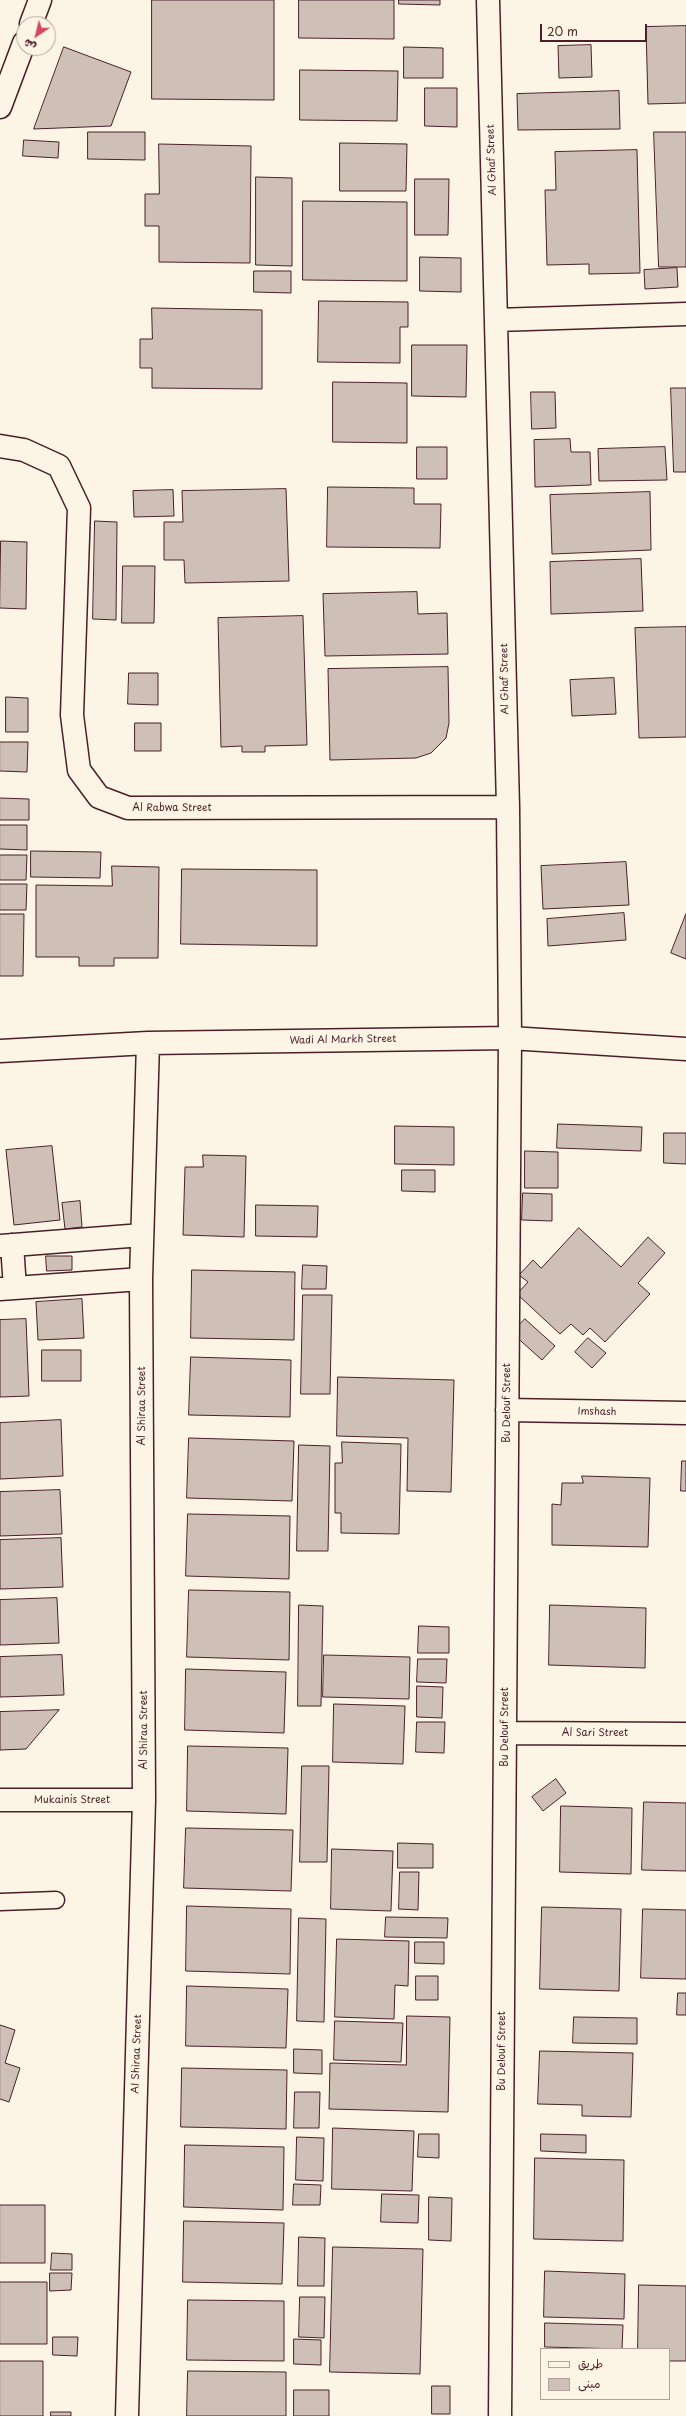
<!DOCTYPE html>
<html>
<head>
<meta charset="utf-8">
<style>
  body { margin:0 }
  #map { position:relative; width:686px; height:2416px; overflow:hidden; background:#fcf5e5; font-family:"Playpen Sans","Playpen Sans Arabic",sans-serif }
  canvas { display:block }
  .legend { position:absolute; left:540px; top:2348px; width:130px; height:52px; box-sizing:border-box; background:#fcf5e5; border:1px solid #b59f9b; margin:0; padding:5px 7px; list-style:none; font-size:12px; color:#4a1f2b }
  .legend li { display:flex; align-items:center; gap:8px; height:20px }
  .legend b { width:20px; border:1px solid #b59f9b }
  .north { position:absolute; left:16px; top:16px; width:40px; height:40px; box-sizing:border-box; background:#fcf5e5; border:1px solid #b59f9b; border-radius:50%; rotate:215deg; font-size:11px; font-weight:700; line-height:16px; text-align:center; color:#4a1f2b }
  .north::after { content:''; display:block; margin:auto; width:14px; height:18px; background:#d1495b; clip-path:polygon(50% 0,100% 100%,50% 72%,0 100%) }
  .scale { position:absolute; left:540px; top:24px; width:107px; height:18px; box-sizing:border-box; border:2px solid #4a1f2b; border-top:0; padding-left:5px; font-size:12px; line-height:14px; white-space:nowrap; color:#4a1f2b; -webkit-text-stroke:3px #fcf5e5; paint-order:stroke }
</style>
</head>
<body>
<div id="map">
<canvas width="686" height="2416"></canvas>
<ul class="legend">
<li><b style="height:5px;background:#fcf5e5"></b>طريق</li>
<li><b style="height:11px;background:#cfc0b7"></b>مبنى</li>
</ul>
<div class="north">ش</div>
<div class="scale">20 m</div>
</div>
<script>
const ctx = document.querySelector('canvas').getContext('2d');
ctx.lineJoin = 'round';
function paint(path, color) {
  ctx.fillStyle = color;
  ctx.fill(path, 'evenodd');
}
function trace(path, color, width, dash) {
  ctx.strokeStyle = color;
  ctx.lineWidth = width;
  ctx.lineCap = dash ? 'butt' : 'round';
  ctx.setLineDash(dash || []);
  ctx.stroke(path);
}
function drawText(font, color, halo, rows, align = 'center') {
  ctx.font = font + ' "Playpen Sans",sans-serif';
  ctx.lineWidth = 3;
  ctx.setLineDash([]);
  ctx.textBaseline = 'middle';
  ctx.strokeStyle = halo;
  ctx.fillStyle = color;
  for (const [text, x, y, turn = 0] of rows) {
    ctx.save();
    ctx.translate(x, y);
    ctx.rotate((+turn || 0) * Math.PI / 180);
    ctx.textAlign = isNaN(turn) ? turn : align;
    if (halo) ctx.strokeText(text, 0, 0);
    ctx.fillText(text, 0, 0);
    ctx.restore();
  }
}
const building = new Path2D(`
  M152,0H274V100L152,99Z
  M299,0H394V39L299,38Z
  M399,0H440V5L399,4Z
  M686,26V103L648,104L646,27Z
  M591,45L592,77L559,78L558,46Z
  M64,47L131,72L111,126L34,129Z
  M404,47L443,48V78H404Z
  M300,70L398,71L397,121L300,120Z
  M425,88H457V127L425,126Z
  M619,91L620,129L518,130L517,94Z
  M88,132H145V160L88,159Z
  M654,132H686V267H659Z
  M24,140L59,142L58,158L23,156Z
  M340,143L407,144L406,191H340Z
  M159,144L251,146L250,263L159,262V226H145V194H159Z
  M637,150L640,273L589,274V264L547,265L545,190H556L555,152Z
  M256,177L292,178V266L256,265Z
  M415,179H449L448,235H415Z
  M303,201L407,202V281L303,280Z
  M420,257L461,258V292L420,291Z
  M677,268L678,287L645,289L644,270Z
  M254,271H291V293L254,292Z
  M319,301L408,302V327H400V363L318,362Z
  M152,308L262,310V389L152,388V368H140V339H152Z
  M412,345H467L466,397L412,396Z
  M333,382L407,383V443L333,442Z
  M671,388H686V472H674Z
  M531,392H555L556,428L532,429Z
  M570,439L571,452H590L591,485L535,487L534,440Z
  M417,447H447V479H417Z
  M665,447L667,480L599,481L598,449Z
  M328,487L414,488V504H441L440,548L327,547Z
  M286,489L289,581L185,583L184,560H164V522H183L182,491Z
  M173,490L174,516L134,517L133,491Z
  M650,492L651,550L552,554L550,495Z
  M95,521L117,522L116,620L93,619Z
  M1,541L27,542L26,609L0,608Z
  M641,559L643,611L551,614L550,562Z
  M123,566H155L154,623H122Z
  M417,592L418,614L447,613L448,654L325,656L323,594Z
  M303,616L307,745L265,746V752H242V746L221,747L218,618Z
  M686,627V737L639,738L635,628Z
  M448,667L449,723L446,738L431,753L416,758L330,760L328,669Z
  M129,673H158V705L128,704Z
  M614,678L616,714L572,716L570,680Z
  M6,697L28,698V732H6Z
  M135,723H161V751H135Z
  M0,742H28L27,772L0,771Z
  M0,798L29,799V820H0Z
  M0,825H27V850L0,849Z
  M31,851L101,852L100,878L31,877Z
  M0,855H27L26,880H0Z
  M626,862L629,905L543,909L541,866Z
  M112,866L159,867L158,958H114V966H79V957H36V885L112,886Z
  M182,869L317,870V946L181,944Z
  M0,884H27L26,910H0Z
  M624,913L626,940L548,946L547,919Z
  M0,914H24L23,976H0Z
  M686,914V959L671,953Z
  M558,1124L642,1127L641,1151L557,1148Z
  M395,1126L454,1127V1165L395,1164Z
  M664,1133H686V1164L664,1163Z
  M52,1146L60,1220L14,1225L6,1150Z
  M525,1151L558,1152V1188H525Z
  M203,1155L246,1156L244,1237L183,1235L185,1167H203Z
  M402,1170H435V1192L402,1191Z
  M523,1193L552,1194V1221L522,1220Z
  M80,1201L82,1227L65,1229L62,1203Z
  M256,1205L318,1206L317,1237L256,1236Z
  M579,1228L621,1267L648,1237L665,1253L638,1283L650,1294L605,1342L590,1328L583,1335L571,1324L560,1334L517,1294L528,1282L519,1275L533,1260L541,1268Z
  M46,1256H72V1270L47,1271Z
  M303,1265L327,1266L326,1289H302Z
  M192,1270L295,1272L294,1340L191,1338Z
  M303,1295H332L330,1394H301Z
  M82,1299L84,1338L38,1340L36,1302Z
  M26,1319L29,1396L0,1397V1320Z
  M525,1319L555,1346L542,1360L512,1333Z
  M588,1338L606,1353L592,1368L575,1352Z
  M42,1350H81V1381H42Z
  M191,1357L291,1360L290,1417L189,1415Z
  M338,1377L454,1380L451,1492L407,1491L408,1438L337,1436Z
  M61,1420L63,1476L0,1479V1423Z
  M189,1438L294,1441L292,1501L187,1498Z
  M342,1442L401,1444L399,1534L341,1533V1513H335V1463H342Z
  M299,1445L330,1446L328,1551H297Z
  M682,1461H686V1491H681Z
  M582,1476L650,1478L648,1547L552,1545V1504L561,1505L562,1483H583Z
  M60,1490L62,1534L0,1536V1492Z
  M188,1514L290,1516L289,1579L186,1576Z
  M61,1538L63,1587L0,1589V1540Z
  M189,1590L290,1592L289,1660L187,1657Z
  M57,1598L59,1643L0,1645V1600Z
  M299,1605L323,1606L321,1706H298Z
  M550,1605L646,1608L645,1668L549,1665Z
  M419,1626L449,1627V1653H418Z
  M62,1655L64,1695L0,1697V1657Z
  M324,1655L410,1657L409,1699L323,1697Z
  M418,1659H447L446,1683L417,1682Z
  M186,1669L286,1672L284,1733L185,1730Z
  M417,1686L443,1687L442,1718L417,1717Z
  M334,1704L405,1706L403,1764L333,1762Z
  M59,1710L26,1749L0,1750V1712Z
  M417,1722H445L444,1753L416,1752Z
  M188,1746L288,1748L286,1814L187,1811Z
  M302,1766H329L327,1862H300Z
  M556,1779L566,1793L543,1811L532,1797Z
  M644,1802L686,1803V1871L642,1870Z
  M561,1806L632,1808L631,1874L560,1872Z
  M186,1828L293,1830L291,1891L184,1888Z
  M398,1843L433,1844V1868H398Z
  M332,1849L393,1851L391,1911L331,1909Z
  M400,1872H419L418,1910L399,1909Z
  M187,1906L291,1909L290,1974L186,1971Z
  M542,1907L621,1909L619,1991L540,1989Z
  M643,1909L686,1910V1979L641,1978Z
  M386,1917L448,1918L447,1938L385,1937Z
  M299,1918L326,1919L324,2022L297,2021Z
  M337,1939L409,1941L408,1986L395,1985L394,2019L335,2017Z
  M415,1942H444V1964L415,1963Z
  M416,1976H438V2000H416Z
  M187,1986L288,1989L286,2048L186,2046Z
  M678,1993H686V2015H677Z
  M407,2016L450,2017L448,2112L329,2109L330,2063L406,2065Z
  M574,2017L637,2018V2044L573,2043Z
  M335,2021L403,2023L401,2062L334,2060Z
  M0,2025L15,2030L5,2063L20,2068L9,2102L0,2099Z
  M294,2049L322,2050V2074L294,2073Z
  M540,2051L633,2053L631,2117L582,2116V2105L538,2104Z
  M182,2068L287,2070L286,2129L181,2127Z
  M295,2092H320L319,2128H294Z
  M333,2128L414,2131L412,2191L332,2189Z
  M419,2134H439V2158L418,2157Z
  M541,2134L586,2135V2153L541,2151Z
  M297,2137L324,2138L323,2181L296,2180Z
  M185,2145L284,2147L283,2210L184,2207Z
  M535,2158L624,2160L623,2241L534,2239Z
  M294,2184L321,2185L320,2205H293Z
  M382,2194L419,2195L418,2223L381,2222Z
  M429,2197L452,2198L451,2241L429,2240Z
  M0,2205H45V2263H0Z
  M184,2221L284,2223L282,2284L183,2282Z
  M299,2237L325,2238L324,2286H298Z
  M333,2247L423,2249L420,2374L330,2372Z
  M52,2253L72,2254V2270H51Z
  M545,2271L625,2274L624,2319L544,2317Z
  M50,2273H72L71,2290L50,2291Z
  M0,2282H47V2344H0Z
  M639,2285L686,2286V2361H669V2349H638Z
  M300,2297H325L324,2338L299,2337Z
  M188,2300L284,2301V2361L187,2360Z
  M545,2323L623,2325L622,2349L545,2347Z
  M53,2337H78L77,2356L53,2355Z
  M294,2339L321,2340V2365L294,2364Z
  M0,2361H43V2416H0Z
  M188,2371L286,2372V2416H187Z
  M432,2386H450V2414H432Z
  M294,2390H329V2416H294Z
  M51,2412H71V2416H51Z`);
paint(building, '#cfc0b7');
trace(building, '#4a1f2b', 1);
const service = new Path2D(`
  M0,1902L56,1900`);
const minor = new Path2D(`
  M488,0L508,807L510,1038L500,2416
  M31,24L40,0
  M0,107L24,43
  M496,320L686,314
  M0,446L24,450L59,466L79,508L72,715L79,770L99,797L128,808L508,807
  M0,1051L148,1043L510,1038L686,1049
  M12,1245L15,1288
  M0,1246L142,1235
  M0,1289L141,1279
  M507,1410L686,1413
  M505,1733L686,1734
  M0,1800H144
  M127,2416L144,1800L141,1279L148,1043`);
trace(service, '#4a1f2b', 19);
trace(minor, '#4a1f2b', 25);
trace(service, '#fcf5e5', 16);
trace(minor, '#fcf5e5', 22);
drawText('10px', '#4a1f2b', '#fcf5e5', [
  ["Al Ghaf Street",492,160,-92],
  ["Al Ghaf Street",505,679,-91],
  ["Al Rabwa Street",172,808],
  ["Wadi Al Markh Street",343,1040,-1],
  ["Bu Delouf Street",507,1403,-90],
  ["Al Shiraa Street",142,1406,-90],
  ["Imshash",597,1412,1],
  ["Bu Delouf Street",505,1727,-90],
  ["Al Shiraa Street",144,1730,-90],
  ["Al Sari Street",595,1733],
  ["Mukainis Street",72,1800],
  ["Bu Delouf Street",502,2051,-90],
  ["Al Shiraa Street",137,2054,-88]
]);
</script>
</body>
</html>
